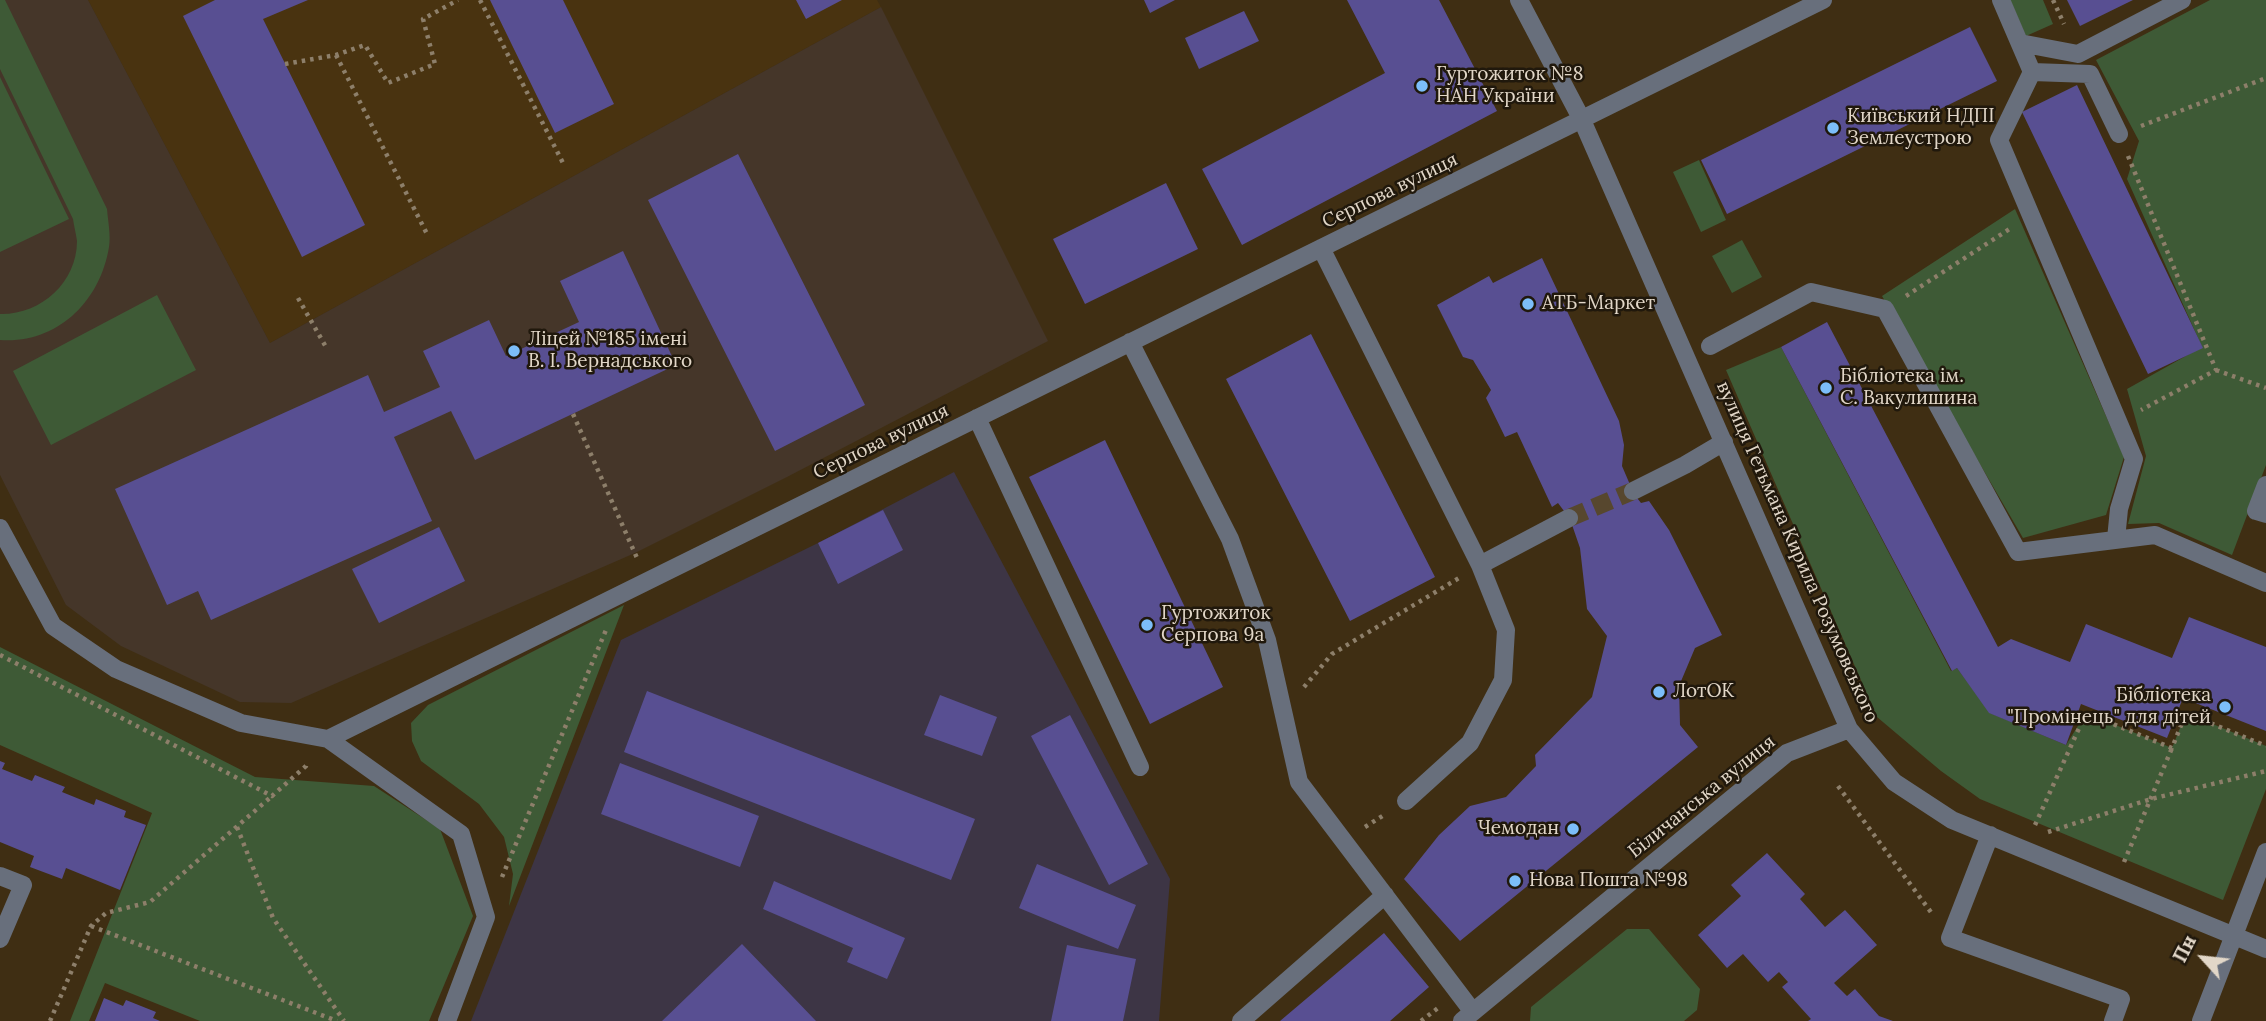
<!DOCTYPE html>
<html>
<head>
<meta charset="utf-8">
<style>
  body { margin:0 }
  #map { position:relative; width:2266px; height:1021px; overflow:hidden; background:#3f2e13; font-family:Lora,serif }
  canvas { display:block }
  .north { position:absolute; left:2168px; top:923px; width:70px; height:70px; -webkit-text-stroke:5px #20180c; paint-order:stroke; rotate:297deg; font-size:19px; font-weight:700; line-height:28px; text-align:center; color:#e2d7c8 }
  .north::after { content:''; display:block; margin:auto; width:24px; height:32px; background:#e2d7c8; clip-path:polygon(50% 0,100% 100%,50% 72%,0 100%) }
</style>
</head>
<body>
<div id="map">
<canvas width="2266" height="1021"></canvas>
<div class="north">Пн</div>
</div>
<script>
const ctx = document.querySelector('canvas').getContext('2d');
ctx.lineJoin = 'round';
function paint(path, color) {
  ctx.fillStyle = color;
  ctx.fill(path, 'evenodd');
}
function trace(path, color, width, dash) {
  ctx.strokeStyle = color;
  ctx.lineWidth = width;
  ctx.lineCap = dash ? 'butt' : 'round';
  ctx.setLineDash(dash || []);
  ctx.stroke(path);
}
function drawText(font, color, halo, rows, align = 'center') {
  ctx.font = font + ' Lora,serif';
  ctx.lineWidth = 5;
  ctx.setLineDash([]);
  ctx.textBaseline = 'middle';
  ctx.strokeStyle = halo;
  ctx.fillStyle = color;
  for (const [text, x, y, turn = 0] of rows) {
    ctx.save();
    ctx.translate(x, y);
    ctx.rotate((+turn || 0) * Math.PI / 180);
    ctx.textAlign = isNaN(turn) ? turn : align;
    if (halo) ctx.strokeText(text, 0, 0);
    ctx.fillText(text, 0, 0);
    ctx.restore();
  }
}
paint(new Path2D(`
  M954,472L1170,879L1159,1021H471L621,640L818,543Z`), '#3d3545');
paint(new Path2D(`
  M88,0H877L881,7L270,343Z`), '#493310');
paint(new Path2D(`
  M0,0H88L270,343L881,7L1048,341L787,477L635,553L291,703L240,702L121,646L66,605L0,475Z`), '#453629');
paint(new Path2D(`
  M0,0H5L107,209C108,221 111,236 109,247C100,302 57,344 0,340V314C40,315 77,283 77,241C76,234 74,226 73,219L0,69Z
  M2010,0H2043L2053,24L2026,36Z
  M2210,0H2266V465L2232,555L2159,523L2128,524L2146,456L2127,389L2202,347L2127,179L2139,141L2096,60Z
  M0,77L69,219L0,252Z
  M1699,160L1726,220L1701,232L1673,172Z
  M2015,209L2124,457L2106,515L2023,538L1882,296Z
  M1742,240L1762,277L1732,293L1712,256Z
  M157,295L196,370L51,445L13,371Z
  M1781,347L1951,671L1957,668L1990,713L2066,745L2086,713L2172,748L2186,713L2266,746V789L2223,900L1980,799L1941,771L1877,717L1726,370Z
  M624,605L509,906L513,874L504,837L479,804L421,761L412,741L411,723L428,705Z
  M0,647L255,777L374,786L440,829L473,916L429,1021H200L105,983L89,1021H70L152,813L0,745Z
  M1627,929H1649L1700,989L1697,1010L1684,1021H1530L1531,1007Z`), '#3e5a36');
paint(new Path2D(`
  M215,0H308L263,19L365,225L302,257L183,16Z
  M490,0H563L614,104L555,133Z
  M796,0H842L806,19Z
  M1144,0H1175L1150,13Z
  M1347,0H1439L1497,111L1242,245L1202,169L1385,73Z
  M2067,0H2133L2080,26Z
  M1244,11L1259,41L1199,69L1185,38Z
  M1970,27L1997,81L1727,214L1701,160Z
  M2077,85L2203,348L2148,374L2022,112Z
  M738,154L865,405L775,451L648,200Z
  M1166,183L1198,249L1085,304L1053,239Z
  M623,251L676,365L475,460L451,411L394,437L432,521L211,620L198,591L167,605L115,489L368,375L384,412L440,387L423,351L489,320L506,356L579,322L560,281Z
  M1542,258L1619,421L1624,445L1622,466L1634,494L1641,503L1649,501L1669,530L1722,635L1695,648L1679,686L1680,725L1698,747L1460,941L1404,879L1439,835L1470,806L1506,797L1536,766L1535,755L1592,697L1607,636L1587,609L1580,548L1570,519L1558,503L1552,507L1517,432L1505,437L1486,398L1491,390L1473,360L1463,357L1437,305L1489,276L1493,283Z
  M1827,322L1998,647L2011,639L2070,662L2086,624L2172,658L2189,617L2266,647V731L2183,698L2167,738L2081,704L2066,745L1989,713L1957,668L1952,671L1781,347Z
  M1311,334L1435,577L1350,621L1226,379Z
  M1105,440L1223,687L1150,724L1029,477Z
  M883,510L903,550L838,584L818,543Z
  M439,527L465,581L379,623L352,569Z
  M647,691L975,819L951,880L624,752Z
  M940,695L997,717L982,756L924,735Z
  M1070,715L1148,864L1109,885L1031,736Z
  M0,761L5,763L2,769L32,781L35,775L65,787L62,792L94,805L96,799L126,811L124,817L146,825L120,890L66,868L62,879L30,867L34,856L0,842Z
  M620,763L759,816L740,867L601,814Z
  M1767,853L1805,894L1800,899L1825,927L1845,910L1877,945L1834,983L1847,996L1855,989L1879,1016L1893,1021H1808L1811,1019L1782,987L1788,982L1779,972L1768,982L1743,954L1727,968L1698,935L1741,896L1731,885Z
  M1037,864L1136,905L1118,949L1019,908Z
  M774,881L905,938L887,979L847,962L853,948L763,909Z
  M1384,933L1429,987L1390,1021H1280Z
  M742,944L816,1021H662Z
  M1067,945L1136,959L1123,1021H1051Z
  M104,998L123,1006L126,1000L156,1012L153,1018L160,1021H95Z`), '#584f92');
trace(new Path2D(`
  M1569,518L1633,491`), '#57472e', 18, [18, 9]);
trace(new Path2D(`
  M480,0L564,165
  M2053,0L2064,24
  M336,55L427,234
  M285,64L336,55L365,45L388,83L435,64L423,19L458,0
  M2141,126L2266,78
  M2128,156L2216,370L2141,410
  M1906,296L2011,228
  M298,298L326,347
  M2216,370L2266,388
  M573,414L637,558
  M0,655L272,796L306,766L307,762
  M1304,687L1332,654L1459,578
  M1838,786L1933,915
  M2035,825L2086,713L2172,748L2186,713L2266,746
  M237,827L273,918L344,1021
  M1365,827L1384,815
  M2048,832L2151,799L2266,771
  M2124,862L2172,748
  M502,877L606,630
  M91,926L337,1021
  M50,1021L91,926L106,913L150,902L272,796
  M1421,1021L1438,1008`), '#8d7f6a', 4.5, [3.5, 5]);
trace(new Path2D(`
  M1519,0L1582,120L1849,729L1894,782L1952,820L2266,949
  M2001,0L2032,72L1999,140L2134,459L2119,509L2116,539
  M2020,43L2078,54L2182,0
  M2032,72L2090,74L2119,134
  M1321,248L1480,565L1506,630L1503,680L1470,743L1406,801
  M1130,342L1230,539L1267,640L1299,782L1473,1012
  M1710,346L1811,292L1885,309L2018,552L2155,535L2266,583
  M977,418L1140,767
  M2266,485L2256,511L2266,514
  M1633,491L1685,465L1724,442
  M0,528L53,626L116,669L241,723L328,739L1823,0
  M1480,565L1569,518
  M328,739L461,834L486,917L447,1021
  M1990,835L1950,938L2121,999L2113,1021
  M0,876L23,885L0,939
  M1241,1021L1385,895
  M1462,1021L1787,753L1849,729
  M2201,1021L2266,852`), '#686f7c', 18);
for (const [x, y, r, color] of [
  [1422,86,7,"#7cbef9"],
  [1833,128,7,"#7cbef9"],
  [1528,304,7,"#7cbef9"],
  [514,351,7,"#7cbef9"],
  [1826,388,7,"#7cbef9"],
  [1147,625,7,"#7cbef9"],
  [1659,692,7,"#7cbef9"],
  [2225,707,7,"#7cbef9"],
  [1573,829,7,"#7cbef9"],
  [1515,881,7,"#7cbef9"]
]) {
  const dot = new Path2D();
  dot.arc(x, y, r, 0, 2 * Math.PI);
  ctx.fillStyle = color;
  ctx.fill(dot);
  trace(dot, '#20180c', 2.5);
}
drawText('19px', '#e2d7c8', '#20180c', [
  ["Гуртожиток №8",1436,75],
  ["НАН України",1436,97],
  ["Київський НДПІ",1847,117],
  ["Землеустрою",1847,139],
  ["АТБ-Маркет",1542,304],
  ["Ліцей №185 імені",528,340],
  ["В. І. Вернадського",528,362],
  ["Бібліотека ім.",1840,377],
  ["С. Вакулишина",1840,399],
  ["Гуртожиток",1161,614],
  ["Серпова 9а",1161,636],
  ["ЛотОК",1673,692],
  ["Бібліотека",2211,696,"right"],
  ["\"Промінець\" для дітей",2211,718,"right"],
  ["Чемодан",1559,829,"right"],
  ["Нова Пошта №98",1529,881]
], 'left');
drawText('19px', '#e2d7c8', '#20180c', [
  ["Серпова вулиця",1390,191,-26],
  ["Серпова вулиця",881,442,-26],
  ["вулиця Гетьмана Кирила Розумовського",1797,552,66],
  ["Біличанська вулиця",1702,797,-39]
]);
</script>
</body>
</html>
